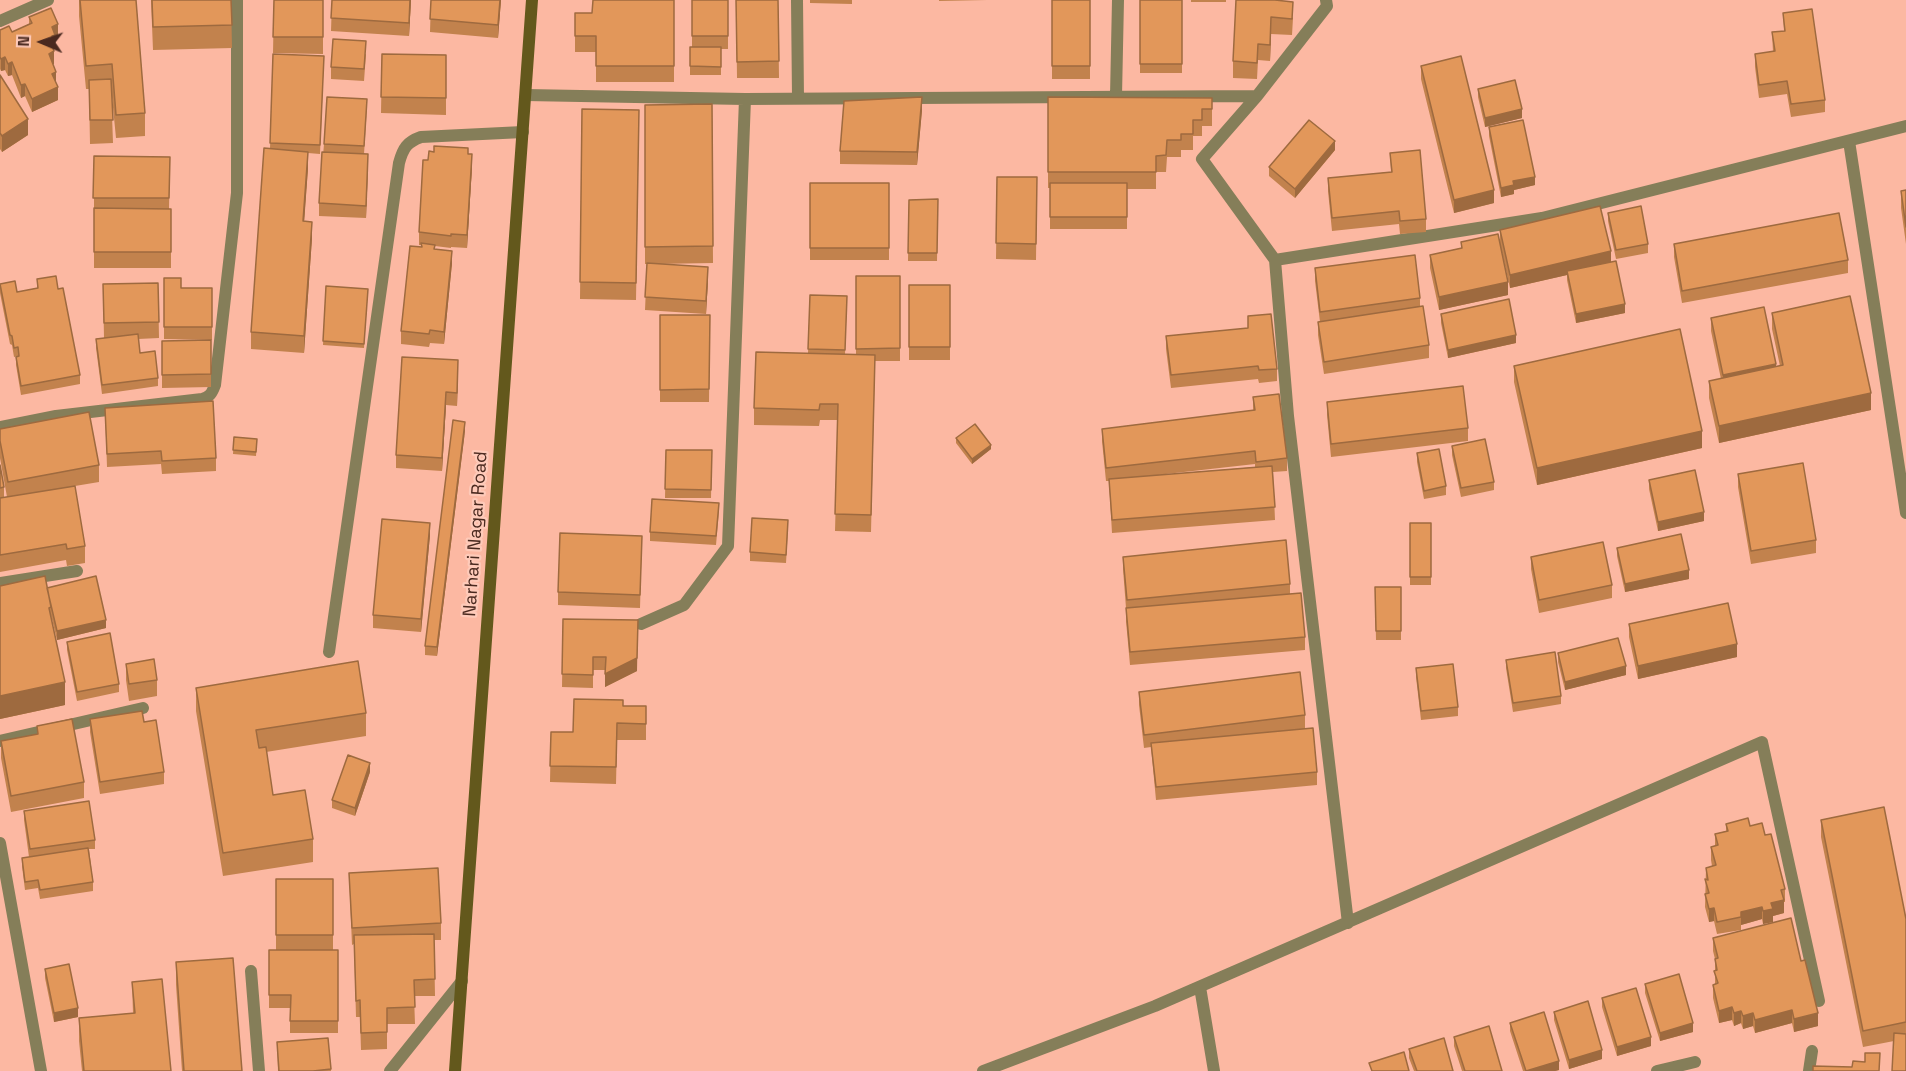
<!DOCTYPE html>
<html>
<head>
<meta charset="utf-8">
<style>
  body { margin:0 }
  #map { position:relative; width:1906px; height:1071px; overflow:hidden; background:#fcb8a2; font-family:"Space Grotesk",sans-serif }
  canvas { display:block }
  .north { position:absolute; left:12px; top:12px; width:60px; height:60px; -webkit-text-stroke:4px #fecab9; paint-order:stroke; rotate:272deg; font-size:16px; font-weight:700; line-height:24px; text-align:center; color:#4a291f }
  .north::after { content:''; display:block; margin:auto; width:21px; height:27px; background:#4a291f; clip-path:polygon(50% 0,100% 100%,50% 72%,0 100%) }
</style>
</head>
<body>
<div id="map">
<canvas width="1906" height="1071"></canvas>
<div class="north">N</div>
</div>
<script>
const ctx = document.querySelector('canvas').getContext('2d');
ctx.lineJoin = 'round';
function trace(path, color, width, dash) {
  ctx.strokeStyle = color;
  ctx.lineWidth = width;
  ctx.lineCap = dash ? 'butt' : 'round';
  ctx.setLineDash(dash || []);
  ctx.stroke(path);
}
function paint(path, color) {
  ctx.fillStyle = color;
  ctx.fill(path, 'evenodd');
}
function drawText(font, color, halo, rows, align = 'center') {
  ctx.font = font + ' "Space Grotesk",sans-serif';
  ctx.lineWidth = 4.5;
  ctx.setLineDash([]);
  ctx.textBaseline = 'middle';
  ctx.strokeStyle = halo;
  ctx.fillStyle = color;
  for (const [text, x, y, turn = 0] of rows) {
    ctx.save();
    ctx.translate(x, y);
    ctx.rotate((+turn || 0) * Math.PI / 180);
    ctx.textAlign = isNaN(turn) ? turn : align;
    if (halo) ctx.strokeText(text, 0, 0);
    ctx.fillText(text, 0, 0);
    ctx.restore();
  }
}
trace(new Path2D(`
  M797,0L798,97
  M0,21L48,0
  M526,95L745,99L1257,96L1202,159L1275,260L1288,416L1348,923
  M1116,96L1118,0
  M1257,96L1327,6L1326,0
  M1849,141L1906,513
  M1275,260L1542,218L1906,126
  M0,427L56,416L202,399C210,397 212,393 215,385L237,193V0
  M0,583L77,571
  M641,624L684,605L728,546L745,99
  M329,652L399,163C403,148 407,142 421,137L523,132
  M0,741L143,708
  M0,843L41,1071
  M251,971L259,1071
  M1200,987L1214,1071
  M390,1071L462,981
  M983,1071L1155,1006L1762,742L1819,1001
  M1657,1071L1695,1062
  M1809,1071L1812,1051`), '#857e59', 12);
trace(new Path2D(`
  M455,1071L532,0`), '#63581c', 12);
paint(new Path2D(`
  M79,0H136L145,113V136L116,138L111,87L113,143L90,144L89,89H86L79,16Z
  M151,0H231L232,48L153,50Z
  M274,0H323V54L273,53Z
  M332,0H411L409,36L331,31Z
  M431,0H501L498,38L430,32Z
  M674,0V82H596V52H575V13H592Z
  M692,0H728V49H721V75H690V47H692Z
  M736,0H778L779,78H737Z
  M810,0H852V4L810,3Z
  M939,0H987L939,1Z
  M1052,0H1090V79H1052Z
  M1140,0H1182V73H1140Z
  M1191,0H1226V2H1191Z
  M1276,0L1293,18L1292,35L1271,34L1270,61L1258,60L1257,79L1233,78V61Z
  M1783,13L1825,100V112L1791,117L1787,94L1759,98L1755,67V54L1773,52L1772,32L1784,31Z
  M29,17L58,37L55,38V47L54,48V64H53L58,100L32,112L25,96L21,98L12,75L8,76L5,70L1,71L0,69V30L12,32L29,24Z
  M273,54L324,56L320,154L308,153V168L304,221L312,238L304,353L251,349V332L270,149Z
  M366,54L364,81L331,79V67Z
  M382,54L446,55V115L381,113Z
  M1421,66L1494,203L1454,213L1421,79Z
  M0,75L28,135L2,152L0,149Z
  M1478,89L1522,118L1485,127L1478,97Z
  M1048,97L1212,98V126H1202V136H1193V150H1181V157H1167L1166,172H1156V189H1127V229H1050V188H1048Z
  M712,104L713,263L657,264L708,280L706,314L645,310L647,264H645V105Z
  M367,107L364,154L368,167L366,218L319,216V203L324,144Z
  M582,109L639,110L636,300L580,299Z
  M922,110L917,165L840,164V151Z
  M1489,127L1535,185L1514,190V194L1501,197L1489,136Z
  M1335,150L1295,198L1269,176V167Z
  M1390,153L1426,219V232L1400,234L1399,224L1332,231L1328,191V178L1391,172Z
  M468,154L472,167L467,248L451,247V248L435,246V249L452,263L444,344L430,343L429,347L401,344V331L421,247V245H419V232L428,160Z
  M94,156L170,157L169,209H171V268H94Z
  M997,177H1037L1036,260L996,259Z
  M810,183H889V260H810Z
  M1906,190V244L1901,208V191Z
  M938,199L937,261H908L909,200Z
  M1608,213L1648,244V253L1616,259L1608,221Z
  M1500,230L1611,262L1625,313L1576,323L1567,280V275L1510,288L1501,248L1508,295L1439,310L1430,268V255L1461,248V242L1500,243Z
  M1674,244L1848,260V273L1682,303L1674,257Z
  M1315,268L1420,298V306L1429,345V358L1324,374L1318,335V322H1320L1315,281Z
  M856,276H900V361H875L871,532L835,531L838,420H820L819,426L754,425V408L808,353L810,295L847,296L845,354H856Z
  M164,278L181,288H212V340L164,339Z
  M37,279L58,289L80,375V384L21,395L16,365V357L18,356L14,357L12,345L10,344L0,293V284L17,292L37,288Z
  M158,283L159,338L138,339L140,353L158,378V386L102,394L96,348V339L104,338L103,284Z
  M909,285H950V360H909Z
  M326,286L368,289L364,348L323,345Z
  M1772,313L1871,410L1719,443L1709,398V381L1721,379L1711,331V318L1776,367L1780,366L1772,329Z
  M1441,314L1516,343L1448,358L1441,323Z
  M660,315H710L709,402H660Z
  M1248,316L1277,369V381L1259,383L1258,379L1171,388L1166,349V336L1248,328Z
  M211,340V387L162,388V341Z
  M1514,366L1702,448L1537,485L1514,382Z
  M458,373L457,406L446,405L442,471L396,468V455Z
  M1253,397L1287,458V471L1273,472L1275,520L1112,533L1109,481H1106L1102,441V429L1253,411ZM1255,464V467L1157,475Z
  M1327,402L1468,428V441L1331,457L1327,415Z
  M105,408L216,458V471L162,474L161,464L107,467Z
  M0,429L99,465V482L75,486L85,546V563L67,566L66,560L0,572V465L4,487V498L7,497L0,458Z
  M465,431L437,656L425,655V646Z
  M234,437L257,439L256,456L233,454Z
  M956,438L991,449L972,464L956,443Z
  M1452,446L1494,482V490L1461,497L1452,455Z
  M666,450H712L711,498H665Z
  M1417,453L1446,486V495L1424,499L1417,462Z
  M1738,474L1816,540V553L1751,564L1738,487Z
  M1649,480L1704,521L1658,531L1649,489Z
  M719,511L716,545L650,541V532Z
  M1410,523H1431V585H1410Z
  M788,529L786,563L750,561V552Z
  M430,535L421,632L373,628V615Z
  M642,536L640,608L558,605V592Z
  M1617,548L1689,579L1625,592L1617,556Z
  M1123,557L1290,584V594L1305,637V650L1130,665L1126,621V608L1123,569Z
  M1531,557L1612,585V598L1539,613L1531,569Z
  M0,586L47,588L106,628L57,640L51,615L65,705L0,719Z
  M1375,587H1401V640H1376Z
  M563,619L637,671L605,687V670H593V688L562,687Z
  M1629,624L1737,657L1638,679L1629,637Z
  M67,642L119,684V692L77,701L67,650Z
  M1558,653L1626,675L1565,690L1558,662Z
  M1506,660L1561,696V704L1513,712L1506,668Z
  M126,664L157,680V696L129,701L126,680Z
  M1416,668L1458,707V716L1421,720L1416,677Z
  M196,688L366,713V736L266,752L273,795L313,839V862L223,876L196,711Z
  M1139,692L1305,715V728L1317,772V785L1156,800L1151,747L1144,748L1139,705Z
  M623,706H646V740H617L616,784L550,782L551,732H573Z
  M90,719L144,722L164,772V784L100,794L90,732Z
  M37,726L84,782V798L11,812L1,758V741L37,734Z
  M370,772L355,816L332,808V800Z
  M24,811L95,840V849H89L93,882V891L40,899L38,888L25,890L22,866V858L29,857L24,820Z
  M1821,820L1906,919V1071L1894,1041L1863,1047L1821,837Z
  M1726,824L1750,826L1765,835L1785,889V902H1784V913L1773,916V922L1763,924L1762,919L1741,925V930L1717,934L1714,921L1709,922L1705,907L1706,868L1712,866L1711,860V847L1715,846V834L1726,831Z
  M349,873L441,923V940H434L435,996H414L415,1024H387V1049L361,1050L360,1017H356L354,944L352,945Z
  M276,879H333V950H338V1033H290V1008H269V950H276Z
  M1713,938L1818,1026L1794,1032L1792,1023L1755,1033L1753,1026L1743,1029L1741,1023L1734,1026L1732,1020L1719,1023L1713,998V985L1715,984V959L1713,951Z
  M176,962L242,1071H182L176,985Z
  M45,969L78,1017L54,1022L45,978Z
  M132,982L171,1071H82L79,1041V1018L133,1013Z
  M1645,984L1693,1032L1660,1041L1645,993Z
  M1602,998L1651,1046L1617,1056L1602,1007Z
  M1554,1012L1602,1059L1569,1069L1554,1020Z
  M1510,1023L1559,1070L1555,1071H1523L1510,1031Z
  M1454,1037L1502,1071H1462L1454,1046Z
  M328,1038L331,1071H278L277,1042Z
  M1409,1049L1453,1071H1414L1409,1058Z`), '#c2824d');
paint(new Path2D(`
  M410,0H411L409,36V23Z
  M500,0H501L498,38V25Z
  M1271,17V34L1270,61V45Z
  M58,24V37L55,38V47L54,48V64L49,66V54L51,42L52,27Z
  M5,57V70L1,71V59Z
  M12,62V75L8,76V64Z
  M56,72V85L52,74Z
  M25,84V96L21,98V85Z
  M58,87V100L32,112V99Z
  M922,97V110L917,165V152Z
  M1522,109V118L1485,127V118Z
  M28,119V135L2,152V136Z
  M1335,141V150L1295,198V189Z
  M308,152V168L303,238V221Z
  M368,154V167L366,218V206Z
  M472,154V167L467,248V235Z
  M1535,177V185L1514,190V194L1501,197V188L1513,181Z
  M1494,190V203L1454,213V200Z
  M312,222V238L304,353V336Z
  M452,251V263L444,344V332Z
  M1611,251V264L1567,271V275L1510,288V275Z
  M708,267V280L706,314V301Z
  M1508,282V295L1439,310V297Z
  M1625,304V313L1576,323V314Z
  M1516,335V343L1448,358V350Z
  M458,360V373L457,406V393Z
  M1776,364V376L1723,388V375Z
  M446,392V405L442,471V458Z
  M1871,393V410L1719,443V426Z
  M465,422V431L437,656V647Z
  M1702,431V448L1537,485V468Z
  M991,445V449L972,464V459Z
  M1704,512V521L1658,531V522Z
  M430,523V535L421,632V619Z
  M1689,570V579L1625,592V584Z
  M106,620V628L57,640V631Z
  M638,620L637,671L605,687V674Z
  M1737,644V657L1638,679V666Z
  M1626,666V675L1565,690V682Z
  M65,682V705L0,719V696Z
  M370,763V772L355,816V808Z
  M1784,900V913L1773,916V922L1763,924V911L1771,903Z
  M1762,907V919L1741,925V912Z
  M1714,908V921L1709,922V909Z
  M1732,1007V1020L1719,1023V1011Z
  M78,1008V1017L54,1022V1013Z
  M1792,1010V1023L1755,1033V1020Z
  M1741,1011V1023L1734,1026V1013Z
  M1753,1013V1026L1743,1029V1016Z
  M1818,1013V1026L1794,1032V1019Z
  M1693,1023V1032L1660,1041V1033Z
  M1651,1037V1046L1617,1056V1047Z
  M1602,1050V1059L1569,1069V1060Z
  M1559,1061V1070L1555,1071H1527Z`), '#9e6a3f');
const building = new Path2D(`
  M80,0H136L145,113L116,115L112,64L86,66Z
  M152,0H231L232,25L153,27Z
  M274,0H323V37H273Z
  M332,0H410L409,23L331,18Z
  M431,0H500L498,25L430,19Z
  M593,0H674V66H596V36H575V13H592Z
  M692,0H728V36H692Z
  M736,0H778L779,61L737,62Z
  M1052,0H1090V66H1052Z
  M1140,0H1182V64H1140Z
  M1236,0H1275L1293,2L1292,19L1271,17L1270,45L1258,44L1257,63L1233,61Z
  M51,8L58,24L52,27L55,35L52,36L54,41L51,42L54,51L49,54L56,72L52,74L58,87L32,99L25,84L21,85L12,62L8,64L5,57L1,59L0,57V30L9,26L12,32L32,23L29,17Z
  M1812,9L1825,100L1791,104L1787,81L1759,85L1755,54L1775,51L1772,32L1785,31L1783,13Z
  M333,39L366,41L364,69L331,67Z
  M690,47H721V67L690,66Z
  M273,54L324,56L320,145L270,143Z
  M382,54L446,55V98L381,97Z
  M1461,56L1494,190L1454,200L1421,66Z
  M0,75L28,119L2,136L0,133Z
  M111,79L113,120H90L89,80Z
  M1515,80L1522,109L1485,118L1478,89Z
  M327,97L367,99L364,146L324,144Z
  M922,97L917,152L840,151L844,101Z
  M1048,97L1212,98V109H1202V120H1193V134H1181V140H1167L1166,155L1156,156V172H1048Z
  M712,104L713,246L645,247V105Z
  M582,109L639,110L636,283L580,282Z
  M1309,120L1335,141L1295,189L1269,167Z
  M1523,120L1535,177L1513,181L1514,185L1501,188L1489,127Z
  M434,146L468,148V154H472L467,235L451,234V236L419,232L423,160H428L429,151L434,152Z
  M264,148L308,152L303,221L312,222L304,336L251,332Z
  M1420,150L1426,219L1400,221L1399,211L1332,218L1328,178L1392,172L1390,153Z
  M322,152L368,154L366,206L319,203Z
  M94,156L170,157L169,198H93Z
  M997,177H1037L1036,244L996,243Z
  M810,183H889V248H810Z
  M1050,183H1127V217H1050Z
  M1906,190V227L1901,191Z
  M938,199L937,253H908L909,200Z
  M1600,206L1611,251L1510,275L1500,230Z
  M1641,206L1648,244L1616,250L1608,213Z
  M94,208L171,209V252H94Z
  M1839,213L1848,260L1682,291L1674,244Z
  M1498,234L1508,282L1439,297L1430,255L1462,248L1461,242Z
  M421,243L435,245L434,249L452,251L444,332L430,330L429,334L401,331L410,246L422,247Z
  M1415,255L1420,298L1320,312L1315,268Z
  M1616,261L1625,304L1576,314L1567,271Z
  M647,263L708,267L706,301L645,297Z
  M56,276L58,289L63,288L80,375L21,386L16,357L19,356L18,347L14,348L12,336L10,335L0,284L15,281L17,292L38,288L37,279Z
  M856,276H900V348L856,349Z
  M164,278H181V288H212V327H164Z
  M158,283L159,322L104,323L103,284Z
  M909,285H950V347H909Z
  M326,286L368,289L364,344L323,341Z
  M810,295L847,296L845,350L808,349Z
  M1850,296L1871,393L1719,426L1709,381L1783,365L1772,313Z
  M1509,299L1516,335L1448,350L1441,314Z
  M1423,306L1429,345L1324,362L1318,322Z
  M1764,307L1776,364L1723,375L1711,318Z
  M1271,314L1277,369L1259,370L1258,366L1171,375L1166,336L1248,328V316Z
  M660,315H710L709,389L660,390Z
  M1680,329L1702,431L1537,468L1514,366Z
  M138,334L140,353L155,351L158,378L102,385L96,339Z
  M211,340V374L162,375V341Z
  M756,352L875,355L871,515L835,514L838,404H820L819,410L754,408Z
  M402,357L458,360L457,393L446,392L442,458L396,455Z
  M1463,386L1468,428L1331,444L1327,402Z
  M1279,394L1287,458L1256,462L1255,451L1106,468L1102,429L1255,410L1253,397Z
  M213,401L216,458L162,461L161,451L107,454L105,408Z
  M89,412L99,465L8,482L0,441V429Z
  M453,420L465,422L437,647L425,646Z
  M975,424L991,445L972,459L956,438Z
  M234,437L257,439L256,452L233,450Z
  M1485,439L1494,482L1461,488L1452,446Z
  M1439,449L1446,486L1424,491L1417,453Z
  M666,450H712L711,490L665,489Z
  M1803,463L1816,540L1751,551L1738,474Z
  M0,465L4,487L0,488Z
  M1272,466L1275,507L1112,520L1109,479Z
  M1695,470L1704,512L1658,522L1649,480Z
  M75,486L85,546L67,549L66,544L0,555V498Z
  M652,499L719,503L716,536L650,532Z
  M752,518L788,520L786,555L750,552Z
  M382,519L430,523L421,619L373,615Z
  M1410,523H1431V577H1410Z
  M560,533L642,536L640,595L558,592Z
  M1681,534L1689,570L1625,584L1617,548Z
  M1286,540L1290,584L1127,600L1123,557Z
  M1603,542L1612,585L1539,600L1531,557Z
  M45,576L51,607L49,608L65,682L0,696V586Z
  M96,576L106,620L57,631L47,588Z
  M1375,587H1401V631H1376Z
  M1301,593L1305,637L1130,652L1126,608Z
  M1728,603L1737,644L1638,666L1629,624Z
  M563,619L638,620L637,658L605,674L606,657H593V675L562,674Z
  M110,633L119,684L77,692L67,642Z
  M1618,638L1626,666L1565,682L1558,653Z
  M1555,652L1561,696L1513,703L1506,660Z
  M154,659L157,680L129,684L126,664Z
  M358,661L366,713L256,730L259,748L266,747L273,795L305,790L313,839L223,853L196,688Z
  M1453,664L1458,707L1421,711L1416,668Z
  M1300,672L1305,715L1144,735L1139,692Z
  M574,699L623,700V706H646V724L617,723L616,767L550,766L551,732H573Z
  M142,711L144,722L156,720L164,772L100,782L90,719Z
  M72,719L84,782L11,796L1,741L38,734L37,726Z
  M1313,728L1317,772L1156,787L1151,743Z
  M348,755L370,763L355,808L332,800Z
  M89,801L95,840L30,849L24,811Z
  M1884,807L1906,919V1022L1863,1031L1821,820Z
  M1748,818L1750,826L1762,823L1765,835L1771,834L1785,889L1781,890L1784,900L1771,903L1773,909L1763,911L1762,907L1741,912V917L1717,922L1714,908L1709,909L1705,894L1709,893L1705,879L1708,880L1706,868L1716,865L1711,847L1718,845L1715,834L1728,831L1726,824Z
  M88,848L93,882L40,890L38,880L25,882L22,858Z
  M438,868L441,923L352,928L349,873Z
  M276,879H333V935H276Z
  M1791,918L1801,961L1805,960L1818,1013L1794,1019L1792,1010L1755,1020L1753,1013L1743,1016L1741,1011L1734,1013L1732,1007L1719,1011L1713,985L1718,983L1714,971L1717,970L1715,959L1718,958L1713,938Z
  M434,934L435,979L414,980L415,1007L387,1008V1032L361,1033L360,1000L356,1001L354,935Z
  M269,950H338V1021H290L291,995H269Z
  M233,958L242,1071H184L176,962Z
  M69,964L78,1008L54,1013L45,969Z
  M1679,974L1693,1023L1660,1033L1645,984Z
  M162,979L171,1071H84L79,1018L135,1013L132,982Z
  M1636,988L1651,1037L1617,1047L1602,998Z
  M1588,1001L1602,1050L1569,1060L1554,1012Z
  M1544,1012L1559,1061L1526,1071L1510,1023Z
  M1489,1026L1502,1071H1465L1454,1037Z
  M1894,1033L1906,1034V1071H1892Z
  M328,1038L331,1069L313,1071H279L277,1042Z
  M1444,1038L1453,1071H1417L1409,1049Z
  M1404,1052L1409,1071H1372L1369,1063Z
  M1865,1053H1880L1879,1071H1813V1066L1852,1067L1853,1061L1865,1062Z`);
paint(building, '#e2975a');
trace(building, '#9e6a3f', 1.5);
drawText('18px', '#4a291f', '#fecab9', [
  ["Narhari Nagar Road",476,534,-86]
]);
</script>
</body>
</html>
